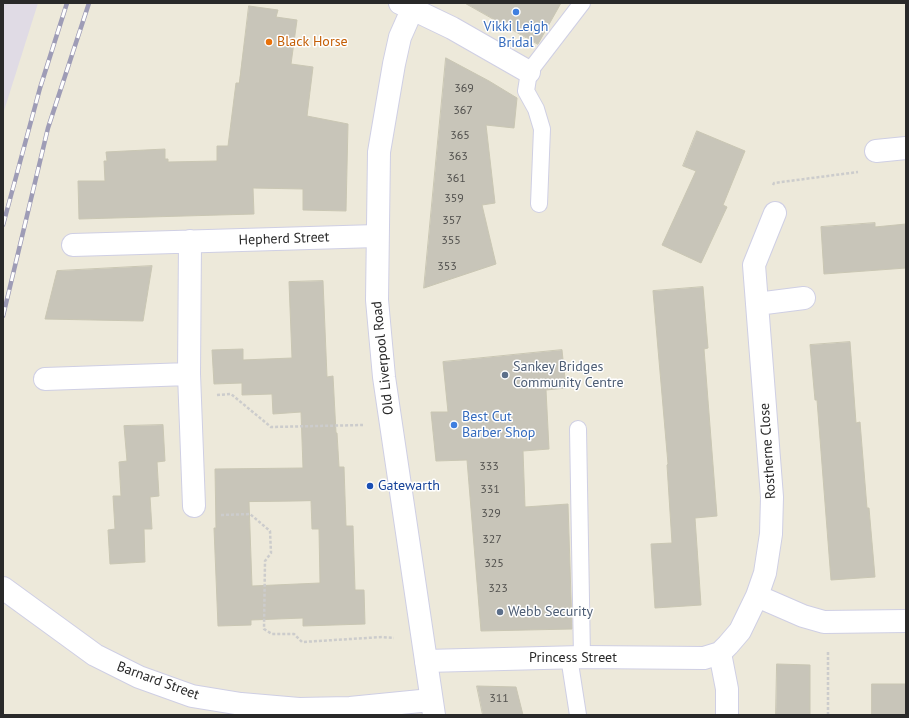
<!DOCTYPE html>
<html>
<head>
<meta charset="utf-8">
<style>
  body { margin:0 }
  #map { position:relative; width:909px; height:718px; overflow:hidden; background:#ede9da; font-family:"PT Sans",sans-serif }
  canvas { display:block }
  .frame { position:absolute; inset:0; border:4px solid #292929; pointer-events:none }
</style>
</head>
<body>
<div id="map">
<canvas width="909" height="718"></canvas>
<div class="frame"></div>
</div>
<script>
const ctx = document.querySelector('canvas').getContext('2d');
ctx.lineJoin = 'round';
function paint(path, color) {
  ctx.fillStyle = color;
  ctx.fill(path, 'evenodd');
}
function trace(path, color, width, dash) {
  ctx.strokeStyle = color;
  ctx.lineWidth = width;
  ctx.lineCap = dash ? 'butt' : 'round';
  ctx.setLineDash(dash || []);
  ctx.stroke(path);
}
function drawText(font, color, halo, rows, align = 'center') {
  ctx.font = font + ' "PT Sans",sans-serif';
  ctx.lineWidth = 3;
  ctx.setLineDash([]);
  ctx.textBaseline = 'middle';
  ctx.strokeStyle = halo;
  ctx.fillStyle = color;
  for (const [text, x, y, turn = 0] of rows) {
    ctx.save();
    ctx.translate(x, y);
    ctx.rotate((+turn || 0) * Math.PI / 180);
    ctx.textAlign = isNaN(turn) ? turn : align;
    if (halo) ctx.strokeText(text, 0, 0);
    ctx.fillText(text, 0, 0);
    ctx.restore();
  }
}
paint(new Path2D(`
  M3,3H38L3,114Z`), '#e0dbe5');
const building = new Path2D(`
  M465,3H561L538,44Z
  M249,6L278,10L276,17L297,20L291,64L313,67L307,116L348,124L346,211L303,210V189L253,188L254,214L79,219L78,181H105L104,161H107L106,152L165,149V159H168V162L217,161V146H228L236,83H239Z
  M446,58L489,81L517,98L514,128L486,125L495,203L482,205L496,264L424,288Z
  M697,131L745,151L723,205L727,207L701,263L662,245L696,171L683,166Z
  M875,223V227L906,224V268L824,274L821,227Z
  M152,266L143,321L45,319L57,271Z
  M323,281L327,377L333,376L336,433H337L339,467H344L346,526H353L355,590H364L365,624L303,626V618L251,620V625L218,626L214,528H216L215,469L303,468L301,412L273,414L272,394L242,395V383L214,384L212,350L243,349V360L292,358L289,282ZM311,501L312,529H319L320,583L252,586L249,502Z
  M703,287L708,348L704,349L717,516L695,518L701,605L655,608L651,544L672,543L667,465L668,464L653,291Z
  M850,342L856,423L860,422L867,508H869L875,577L831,580L817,400H815L810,345Z
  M562,350L566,388L546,390L549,449L523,451L525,507L568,504L572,629L481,631L467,460L436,461L431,412H448L443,362Z
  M163,425L165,461L157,462L159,496L150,497L152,529H144L145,562L110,564L108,530L115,529L113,496H121L119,462L127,461L124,426Z
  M777,664L810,665V715H776Z
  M872,684H906V715H872Z
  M477,686L516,687L523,715H483Z`);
paint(building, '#c8c5b9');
trace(building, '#c9c6b3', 1);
const lane = new Path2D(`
  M539,204L542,129L536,109L526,91L529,72L582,3
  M578,429L582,657
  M569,657L578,715`);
const street = new Path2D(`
  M400,3L452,28L529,72
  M876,151L906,148
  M190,241L189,374L194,506
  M73,245L377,236
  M757,304L804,298
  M45,379L189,374
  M3,588L95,655L139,677L192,696L241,704L299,709L350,708L431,700
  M757,596L803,616L824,622L906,621
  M720,653L727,689V715
  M426,661L582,657L704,658L720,653L728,645L740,631L757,596L765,573L771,534L772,497L754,265L775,213`);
const secondary = new Path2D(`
  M415,3L400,37L394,64L379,152L377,300L384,377L434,715`);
trace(lane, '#cfcfe4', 18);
trace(street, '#cfcfe4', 24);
trace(secondary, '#cfcfe4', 24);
trace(new Path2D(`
  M773,185L774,183L858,172
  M217,395L231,394L271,427L363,425
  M221,515L250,514L270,531L271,553L265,561L264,629L272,634H294L302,642L382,637L394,638
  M828,715V650`), '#ccc', 2.5, [3, 2]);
trace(lane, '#fff', 16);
trace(street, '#fff', 22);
trace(secondary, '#fff', 22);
const rail = new Path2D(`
  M3,225L40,88L67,3
  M3,316L48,128L89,3`);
trace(rail, '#9e9cb6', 4.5);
trace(rail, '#fff', 3, [9]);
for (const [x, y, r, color] of [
  [516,12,4,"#3f7fe0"],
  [269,42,4,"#e8710a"],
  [505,375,4,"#5c6f8a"],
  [454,425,4,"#3f7fe0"],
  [370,486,4,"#1a4fb4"],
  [500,612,4,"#5c6f8a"]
]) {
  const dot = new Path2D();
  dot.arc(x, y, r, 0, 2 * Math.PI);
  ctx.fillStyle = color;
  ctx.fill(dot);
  trace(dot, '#fff', 1.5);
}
drawText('12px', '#51504d', null, [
  ["369",464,89],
  ["367",463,111],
  ["365",460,136],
  ["363",458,157],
  ["361",456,179],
  ["359",454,199],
  ["357",452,221],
  ["355",451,241],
  ["353",447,267],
  ["333",489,467],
  ["331",490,490],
  ["329",491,514],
  ["327",492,540],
  ["325",494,564],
  ["323",498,589],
  ["311",499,699]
]);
drawText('14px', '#366cbe', '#fff', [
  ["Vikki Leigh",516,27],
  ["Bridal",516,43],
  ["Best Cut",462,417,"left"],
  ["Barber Shop",462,433,"left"]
]);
drawText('14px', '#c56008', '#fff', [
  ["Black Horse",277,42]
], 'left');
drawText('14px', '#292929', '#fff', [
  ["Hepherd Street",284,239,-2],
  ["Old Liverpool Road",383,358,-96],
  ["Rostherne Close",768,451,-94],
  ["Princess Street",573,658],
  ["Barnard Street",158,681,20]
]);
drawText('14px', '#4e5e75', '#fff', [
  ["Sankey Bridges",513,367],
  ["Community Centre",513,383],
  ["Webb Security",508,612]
], 'left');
drawText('14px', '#164399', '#fff', [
  ["Gatewarth",378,486]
], 'left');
</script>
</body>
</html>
